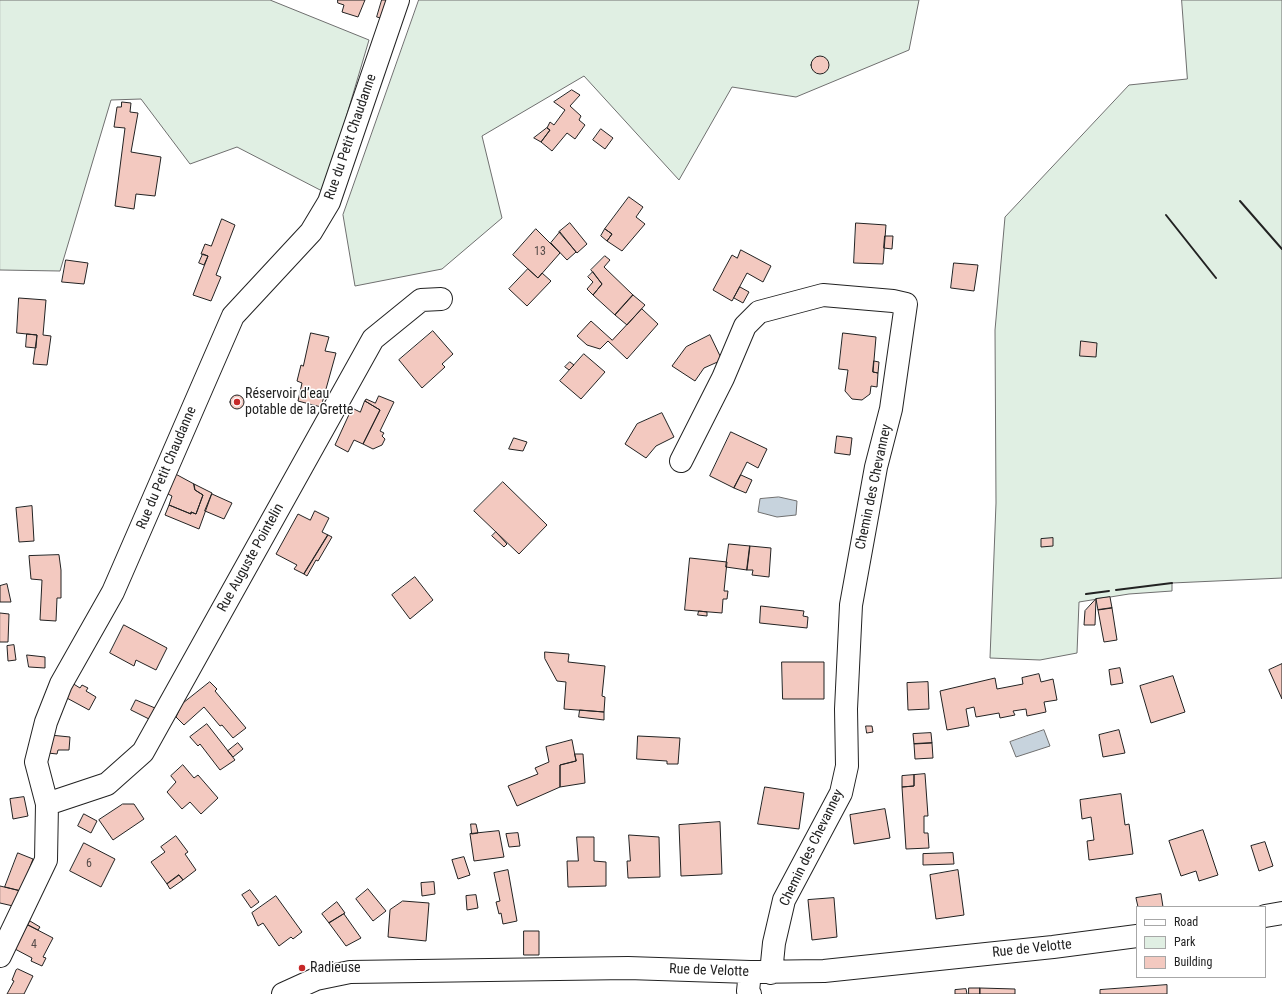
<!DOCTYPE html>
<html>
<head>
<meta charset="utf-8">
<style>
  body { margin:0 }
  #map { position:relative; width:1282px; height:994px; overflow:hidden; background:#fff; font-family:"Roboto Condensed",sans-serif }
  canvas { display:block }
  .legend { position:absolute; left:1136px; top:906px; width:130px; height:72px; box-sizing:border-box; background:#fff; border:1px solid #a7a7a7; margin:0; padding:5px 7px; list-style:none; font-size:12px; color:#222 }
  .legend li { display:flex; align-items:center; gap:8px; height:20px }
  .legend b { width:20px; border:1px solid #a7a7a7 }
</style>
</head>
<body>
<div id="map">
<canvas width="1282" height="994"></canvas>
<ul class="legend">
<li><b style="height:5px;background:#fff"></b>Road</li>
<li><b style="height:11px;background:#e0efe3"></b>Park</li>
<li><b style="height:11px;background:#f3c9c0"></b>Building</li>
</ul>
</div>
<script>
const ctx = document.querySelector('canvas').getContext('2d');
ctx.lineJoin = 'round';
function paint(path, color) {
  ctx.fillStyle = color;
  ctx.fill(path, 'evenodd');
}
function trace(path, color, width, dash) {
  ctx.strokeStyle = color;
  ctx.lineWidth = width;
  ctx.lineCap = dash ? 'butt' : 'round';
  ctx.setLineDash(dash || []);
  ctx.stroke(path);
}
function drawText(font, color, halo, rows, align = 'center') {
  ctx.font = font + ' "Roboto Condensed",sans-serif';
  ctx.lineWidth = 3;
  ctx.setLineDash([]);
  ctx.textBaseline = 'middle';
  ctx.strokeStyle = halo;
  ctx.fillStyle = color;
  for (const [text, x, y, turn = 0] of rows) {
    ctx.save();
    ctx.translate(x, y);
    ctx.rotate((+turn || 0) * Math.PI / 180);
    ctx.textAlign = isNaN(turn) ? turn : align;
    if (halo) ctx.strokeText(text, 0, 0);
    ctx.fillText(text, 0, 0);
    ctx.restore();
  }
}
const green = new Path2D(`
  M0,0H270L369,40L324,192L237,147L190,164L141,99L111,100L60,271L0,270Z
  M419,0H919L909,50L796,97L732,87L679,180L584,76L482,136L502,218L442,269L355,286L343,215Z
  M1182,0H1282V578L1172,583V591L1129,594L1079,602L1077,653L1040,660L990,658L996,503L995,330L1005,217L1129,85L1187,79Z`);
paint(green, '#e0efe3');
trace(green, '#6f6f6f', 1);
const water = new Path2D(`
  M779,497L797,501L796,515L777,517L758,512L760,499Z
  M1044,730L1050,746L1016,757L1010,742Z`);
paint(water, '#c7d3dd');
trace(water, '#6f6f6f', 1);
const building = new Path2D(`
  M338,0H365L358,17L342,12L344,5L338,3Z
  M382,0H393L387,20L377,17Z
  M811 65a9 9 0 1 1 18 0a9 9 0 1 1-18 0Z
  M572,90L580,95L570,106L581,116L579,120L585,125L575,139L567,133L552,151L541,142L550,130L547,128L550,122L554,125L565,110L554,102Z
  M122,102L131,103L130,112L138,113L131,152L161,157L155,196L136,194L134,209L115,206L125,128L114,127L117,107H121Z
  M547,128L550,130L541,142L534,138Z
  M601,129L613,138L605,149L593,140Z
  M629,197L643,207L636,217L645,224L622,251L607,241L612,234L605,229Z
  M222,219L235,225L216,275L221,277L211,301L193,295L208,256L201,254L205,244L211,246Z
  M570,223L587,244L577,253L559,232Z
  M856,223L886,225L883,264L854,263Z
  M536,229L560,253L538,278L513,255Z
  M605,229L612,234L607,241L601,236Z
  M560,232L576,252L567,260L551,243Z
  M885,236H893L892,249L884,248Z
  M741,250L771,266L763,282L747,273L732,301L713,290L732,255L737,258Z
  M203,254L208,256L204,265L199,263Z
  M605,256L610,260L604,267L633,295L615,315L593,295L602,284L591,270Z
  M66,260L88,263L84,284L62,282Z
  M954,263L978,265L974,291L951,288Z
  M528,269L538,278L542,273L551,281L527,306L509,289Z
  M593,272L602,284L593,295L587,289L593,282L588,277Z
  M740,287L749,292L743,303L734,298Z
  M633,295L645,305L627,325L615,315Z
  M19,298L46,300L43,335L51,336L47,365L33,364L37,335L17,333Z
  M642,309L658,324L627,359L608,341L600,349L587,345L577,336L591,321L612,340Z
  M433,331L453,354L442,364L445,367L422,388L399,360Z
  M311,333L329,337L325,351L336,353L321,407L298,401L302,383L297,381L301,365L303,366Z
  M843,333L876,337L873,372L878,373L877,387L871,386L870,394L862,400L852,399L845,391L848,370L839,369Z
  M27,334L37,335L36,348L26,347Z
  M710,335L722,360L704,368L695,381L672,366L686,347Z
  M1081,341L1097,343L1096,357L1080,356Z
  M584,354L605,372L581,399L560,381Z
  M874,361L879,362L878,373L873,372Z
  M570,362L574,365L569,370L565,367Z
  M230 402a7 7 0 1 1 14 0a7 7 0 1 1-14 0Z
  M379,396L394,402L380,431L384,433L382,436L385,439L382,445L373,449L363,444L380,410L365,401L366,399L375,403Z
  M365,401L380,410L363,444L354,440L348,452L335,445L352,408L360,412Z
  M662,413L674,437L656,446L646,458L625,444L637,424Z
  M731,432L767,449L758,468L747,462L734,488L710,476Z
  M837,436L852,438L850,455L835,453Z
  M514,438L527,442L523,451L509,449Z
  M170,471L194,484L195,490L203,495L196,514L191,512V514L169,505L172,496L162,491Z
  M741,475L752,480L746,493L734,488Z
  M503,482L547,525L519,554L474,511Z
  M194,484L212,493L199,529L165,515L169,505L191,514V512L196,514L203,495L195,490Z
  M212,494L232,503L224,519L205,511Z
  M32,506L34,541L19,542L16,508Z
  M315,511L329,518L322,532L328,535L304,574L294,569L297,565L276,554L298,514L310,520Z
  M496,532L507,544L504,547L492,536Z
  M328,535L332,537L318,561L316,560L307,576L304,574Z
  M1053,538V546L1041,547V539Z
  M729,544L750,546L747,570L726,567Z
  M750,546L771,548L769,577L752,575L753,570H747Z
  M59,555L61,570V598H57L56,621L40,620L42,580L31,579L29,556Z
  M690,558L727,562L724,591H728L727,599H723L722,613L685,610Z
  M415,577L433,600L410,619L392,595Z
  M7,584L11,602H0V586Z
  M1110,597L1112,608L1098,610L1096,599Z
  M1096,599L1095,625H1084L1085,611Z
  M761,606L804,611L803,616L808,617L807,628L760,623Z
  M1112,608L1117,640L1104,642L1098,610Z
  M699,611L707,612V616L698,615Z
  M0,613L9,614L8,642H0Z
  M124,625L167,648L156,670L136,660L134,666L110,653Z
  M14,645L16,660L8,661L7,646Z
  M545,652L569,654L568,662L605,666L602,696L605,697L604,712L564,709L566,682L557,681L545,659Z
  M27,655L45,657V668L29,667Z
  M782,662H824V699H783Z
  M1282,664V699L1269,670Z
  M1120,668L1123,683L1111,685L1109,670Z
  M1039,674L1041,682L1053,679L1057,700L1044,702L1046,712L1027,716L1026,709L1013,711L1015,715L1000,718L999,713L976,717L974,707L966,709L969,726L947,730L940,691L995,678L997,689L1023,684L1022,678Z
  M1173,676L1185,712L1151,723L1140,686Z
  M210,682L217,689L215,691L246,728L233,738L222,725L220,726L204,707L184,725L176,717L182,704Z
  M928,682L929,709L908,710L907,683Z
  M72,683L80,688L82,685L88,688L86,691L96,697L89,710L65,697Z
  M136,700L155,708L149,719L131,710Z
  M580,710L604,712V720L579,717Z
  M207,724L235,760L220,770L200,744L198,746L190,737Z
  M866,726H872L873,732L867,733Z
  M1119,730L1125,753L1103,757L1099,735Z
  M931,733L932,743L914,744L913,734Z
  M50,735L70,737L69,750H58L57,754L48,753Z
  M638,736L680,738L678,764H667V761L637,759Z
  M572,740L576,761L560,765V787L517,806L508,786L538,774L535,768L549,762L546,747Z
  M238,743L243,749L233,757L228,751Z
  M932,743L933,758L915,759L914,744Z
  M575,754H583L585,783L560,787V765L576,761Z
  M183,765L194,778L198,775L218,798L201,814L190,802L182,809L167,792L176,782L171,776Z
  M925,774L928,816H924V833H928L929,848L906,849L902,787L914,786V775Z
  M914,775V786L902,787V776Z
  M765,787L804,793L799,829L758,824Z
  M1121,794L1125,825L1129,824L1133,854L1089,860L1087,841L1094,840L1091,817L1082,819L1080,800Z
  M24,797L28,816L13,819L10,799Z
  M123,804H134L144,819L113,840L99,820Z
  M885,809L890,838L854,844L850,815Z
  M84,814L97,821L91,833L78,826Z
  M720,822L722,874L681,876L679,825Z
  M471,824H476L478,833L472,834Z
  M1203,830L1218,875L1199,881L1196,871L1181,876L1169,841Z
  M499,831L504,857L474,861L470,834Z
  M518,833L520,846L509,847L506,834Z
  M629,835L659,837L660,877L628,878L627,861H630Z
  M176,836L188,852L185,854L196,870L183,880L179,875L167,884L151,862L165,852L161,847Z
  M577,837H594V861L606,862V886L568,887L567,861H578Z
  M1265,842L1273,866L1259,871L1251,846Z
  M84,843L115,859L101,887L70,871Z
  M18,853L33,859L21,891L5,887Z
  M953,853L954,864L923,865V854Z
  M464,857L470,875L458,879L452,860Z
  M508,870L517,921L503,924L501,913L499,914L496,902L500,901L494,873Z
  M958,870L964,915L936,919L930,875Z
  M179,875L183,880L170,889L167,884Z
  M434,882L435,894L422,896L421,883Z
  M0,886L21,891L13,906L0,903Z
  M368,889L386,911L373,921L356,899Z
  M250,890L259,902L251,908L242,895Z
  M1161,894L1163,907H1138L1136,898Z
  M476,895L478,908L467,910L466,896Z
  M276,896L302,932L293,939L291,937L279,946L263,923L258,926L252,913Z
  M834,898L837,937L812,940L808,900Z
  M403,901L429,903L426,941L388,937L390,910Z
  M337,902L345,913L329,923L322,914Z
  M344,914L361,938L346,946L329,923Z
  M30,921L40,927L38,930L28,925Z
  M28,925L53,938L43,957L46,958L42,966L31,961L32,958L15,949Z
  M524,931H539V955H524Z
  M18,969L33,976L24,994H7L14,981L12,980L16,970Z
  M1167,985V994H1100V990Z
  M969,988H980V994H969Z
  M980,988L1015,989V994H980Z
  M966,989L967,994H955V990Z`);
paint(building, '#f3c9c0');
trace(building, '#222', 1);
const minor = new Path2D(`
  M681,461L723,378L745,326L759,312L823,295L893,301L906,304L891,409L876,467L851,605L846,709L847,766L841,793L784,900L774,943L771,973
  M47,804L107,784L143,752L373,339L421,300L441,299
  M1265,916L1282,913
  M0,956L46,860L47,804L36,762L46,722L61,684L113,592L233,316L311,232L329,202L398,0
  M750,972L748,991L750,994
  M283,994L316,979L350,972L628,968L750,972L824,971L1053,947L1137,936`);
trace(minor, '#222', 24);
trace(minor, '#fff', 22);
trace(new Path2D(`
  M1240,201L1282,249
  M1166,215L1216,278
  M1116,590L1172,583
  M1086,594L1109,591`), '#222', 2);
for (const [x, y, r, color] of [
  [237,402,4,"#c62828"],
  [302,968,4,"#c62828"]
]) {
  const dot = new Path2D();
  dot.arc(x, y, r, 0, 2 * Math.PI);
  ctx.fillStyle = color;
  ctx.fill(dot);
  trace(dot, '#fff', 1.5);
}
drawText('12px', '#564c4a', null, [
  ["13",540,252],
  ["6",89,864],
  ["4",34,945]
]);
drawText('14px', '#222', '#fff', [
  ["Rue du Petit Chaudanne",351,137,-71],
  ["Rue du Petit Chaudanne",167,468,-67],
  ["Chemin des Chevanney",874,487,-78],
  ["Rue Auguste Pointelin",251,558,-61],
  ["Chemin des Chevanney",812,848,-64],
  ["Rue de Velotte",1032,949,-6],
  ["Rue de Velotte",709,971,2]
]);
drawText('14px', '#222', '#fff', [
  ["Réservoir d’eau",245,394],
  ["potable de la Grette",245,410],
  ["Radieuse",310,968]
], 'left');
</script>
</body>
</html>
